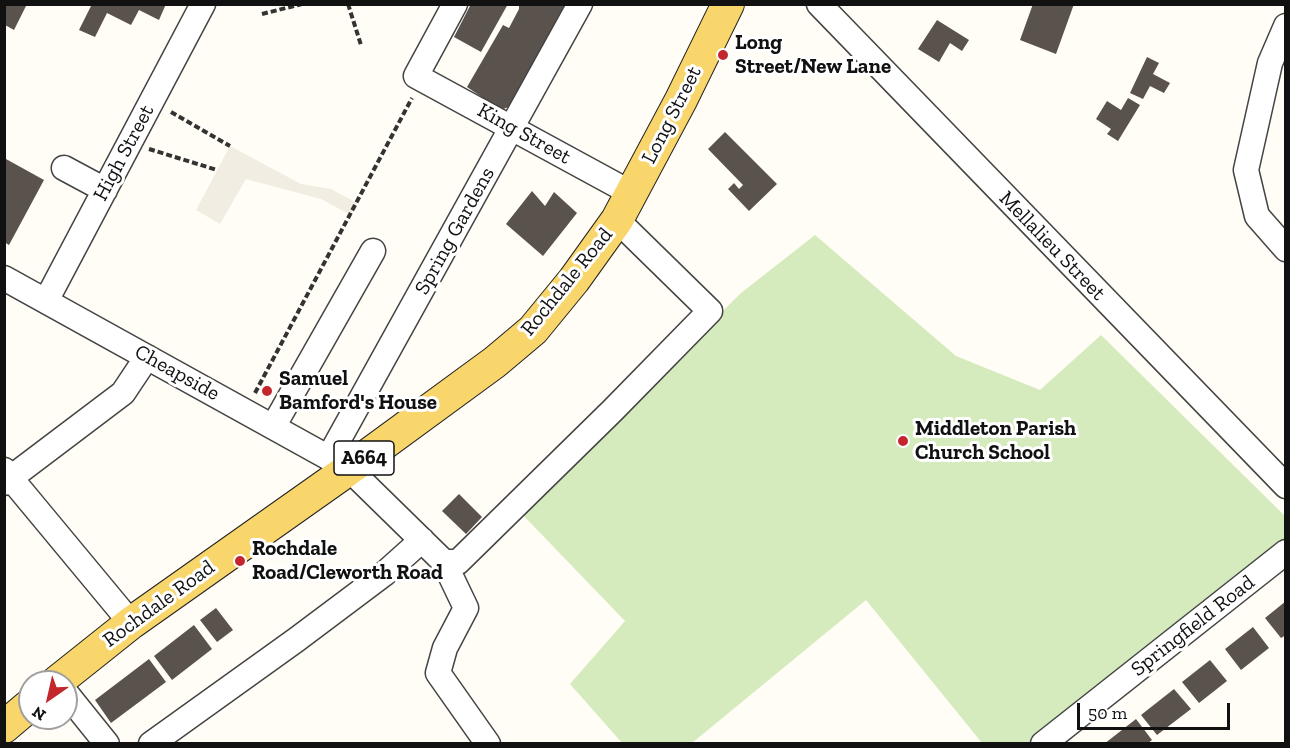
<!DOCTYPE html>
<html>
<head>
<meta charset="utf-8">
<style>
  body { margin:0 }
  #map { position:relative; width:1290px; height:748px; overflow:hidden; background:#fffdf5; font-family:"Zilla Slab",serif }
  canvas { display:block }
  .frame { position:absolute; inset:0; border:6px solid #111; pointer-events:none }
  .north { position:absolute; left:18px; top:670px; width:60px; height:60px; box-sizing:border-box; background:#fff; border:2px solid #a0a0a0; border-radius:50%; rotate:214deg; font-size:16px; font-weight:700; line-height:24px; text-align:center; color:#111 }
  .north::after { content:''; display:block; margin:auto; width:21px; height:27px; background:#c4262e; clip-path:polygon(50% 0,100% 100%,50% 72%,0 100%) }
  .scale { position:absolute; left:1077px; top:703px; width:153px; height:27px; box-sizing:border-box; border:3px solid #111; border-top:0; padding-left:8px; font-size:18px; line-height:21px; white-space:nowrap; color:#111; -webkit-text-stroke:4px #fff; paint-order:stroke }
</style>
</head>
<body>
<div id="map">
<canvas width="1290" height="748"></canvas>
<div class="frame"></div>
<div class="north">N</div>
<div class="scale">50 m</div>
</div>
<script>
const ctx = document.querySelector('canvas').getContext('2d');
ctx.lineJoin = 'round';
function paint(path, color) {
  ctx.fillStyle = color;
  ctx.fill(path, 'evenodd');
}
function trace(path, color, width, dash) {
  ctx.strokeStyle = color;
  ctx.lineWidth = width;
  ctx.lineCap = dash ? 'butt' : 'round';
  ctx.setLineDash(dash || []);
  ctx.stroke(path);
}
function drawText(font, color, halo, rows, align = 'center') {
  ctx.font = font + ' "Zilla Slab",serif';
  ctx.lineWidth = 6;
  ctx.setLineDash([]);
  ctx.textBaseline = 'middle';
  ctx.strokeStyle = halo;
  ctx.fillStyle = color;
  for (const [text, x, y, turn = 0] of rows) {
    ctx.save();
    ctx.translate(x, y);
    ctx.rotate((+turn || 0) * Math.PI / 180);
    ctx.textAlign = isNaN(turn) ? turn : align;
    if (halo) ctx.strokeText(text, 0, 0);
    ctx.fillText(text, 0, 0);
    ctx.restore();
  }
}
paint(new Path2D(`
  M815,235L956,356L1040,390L1101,335L1285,516L1286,538L1029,743H982L866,600L692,743L623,744L570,684L625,621L520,512L741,293Z`), '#d5ebbd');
paint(new Path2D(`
  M230,146L301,184L331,189L357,203L351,215L321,199L246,179L220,224L196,210Z`), '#f1ede2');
paint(new Path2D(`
  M5,4H27L14,30L5,25Z
  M92,4H166L159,20L139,10L131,25L107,13L95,37L79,30Z
  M471,4H508L481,52L454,37Z
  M519,4H570L518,103L501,110L467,87L503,25L509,28L519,9Z
  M1033,4H1074L1056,54L1020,40Z
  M937,20L969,40L962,51L950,43L939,62L918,49Z
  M1147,57L1159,63L1153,74L1170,83L1164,93L1150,86L1143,99L1130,93Z
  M1128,98L1140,105L1118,141L1107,134L1111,129L1096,119L1107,101L1121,110Z
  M725,132L777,184L749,211L728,189L734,183L739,189L743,185L708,149Z
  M6,159L44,180L9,245L4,242V162Z
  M532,191L545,206L554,192L577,213L543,256L506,224Z
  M459,494L482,517L466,534L442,511Z
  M1286,601V635L1281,638L1265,618Z
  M216,608L233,630L217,642L200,620Z
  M194,625L212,649L172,680L154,656Z
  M1253,627L1269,648L1241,670L1225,649Z
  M149,659L166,682L111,723L95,700Z
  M1210,660L1227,681L1199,703L1182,682Z
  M1174,689L1191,709L1157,735L1141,715Z
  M1136,719L1152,740L1147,744H1104Z`), '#5a524d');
const minor = new Path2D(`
  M455,4L416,76L631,193
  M819,4L1286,486
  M1286,26L1270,63L1246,170L1257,216L1286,249
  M64,168L105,190
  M4,278L349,469L444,562L466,608L445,648L438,673L488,744
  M46,301L203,4
  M273,427L373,251
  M329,457L580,4
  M4,470L131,623
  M4,483L123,393L147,357
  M444,562H458L613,410L710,311L617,220
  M66,693L107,744
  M151,744L296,640L384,574L422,540
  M1043,744L1286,552`);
const major = new Path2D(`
  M57,682L131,623L349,469L495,362L533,330L574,280L617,220L681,100L728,4
  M4,727L30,705`);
trace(minor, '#444', 27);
trace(major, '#222', 34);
trace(new Path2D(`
  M348,4L361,45
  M262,14L302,4
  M171,112L230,146
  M149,149L217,170
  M255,393L412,98`), '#333', 4, [6, 3]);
trace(minor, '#fff', 24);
trace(major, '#f9d66b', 32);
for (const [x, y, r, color] of [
  [723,55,6,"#c4262e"],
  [267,391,6,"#c4262e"],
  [903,441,6,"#c4262e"],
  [240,561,6,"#c4262e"]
]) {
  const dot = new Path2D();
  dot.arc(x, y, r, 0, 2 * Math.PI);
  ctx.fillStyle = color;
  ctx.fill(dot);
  trace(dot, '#fff', 2);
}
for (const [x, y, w] of [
  [364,458,60]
]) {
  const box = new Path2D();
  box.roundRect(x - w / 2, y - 17, w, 34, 4.5);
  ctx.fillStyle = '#fff';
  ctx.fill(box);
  trace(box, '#111', 1.5);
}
drawText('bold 20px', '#111', null, [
  ["A664",364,458]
]);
drawText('bold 21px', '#111', '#fff', [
  ["Long",735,43],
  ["Street/New Lane",735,67],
  ["Samuel",279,379],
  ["Bamford's House",279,403],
  ["Middleton Parish",915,429],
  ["Church School",915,453],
  ["Rochdale",252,549],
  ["Road/Cleworth Road",252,573]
], 'left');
drawText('21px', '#111', '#fff', [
  ["Long Street",672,115,-63],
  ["King Street",524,134,29],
  ["High Street",124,153,-62],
  ["Spring Gardens",455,231,-61],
  ["Mellalieu Street",1052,246,46],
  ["Rochdale Road",567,282,-51],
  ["Cheapside",177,373,29],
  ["Rochdale Road",159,604,-36],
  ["Springfield Road",1193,626,-38]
]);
</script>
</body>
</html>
